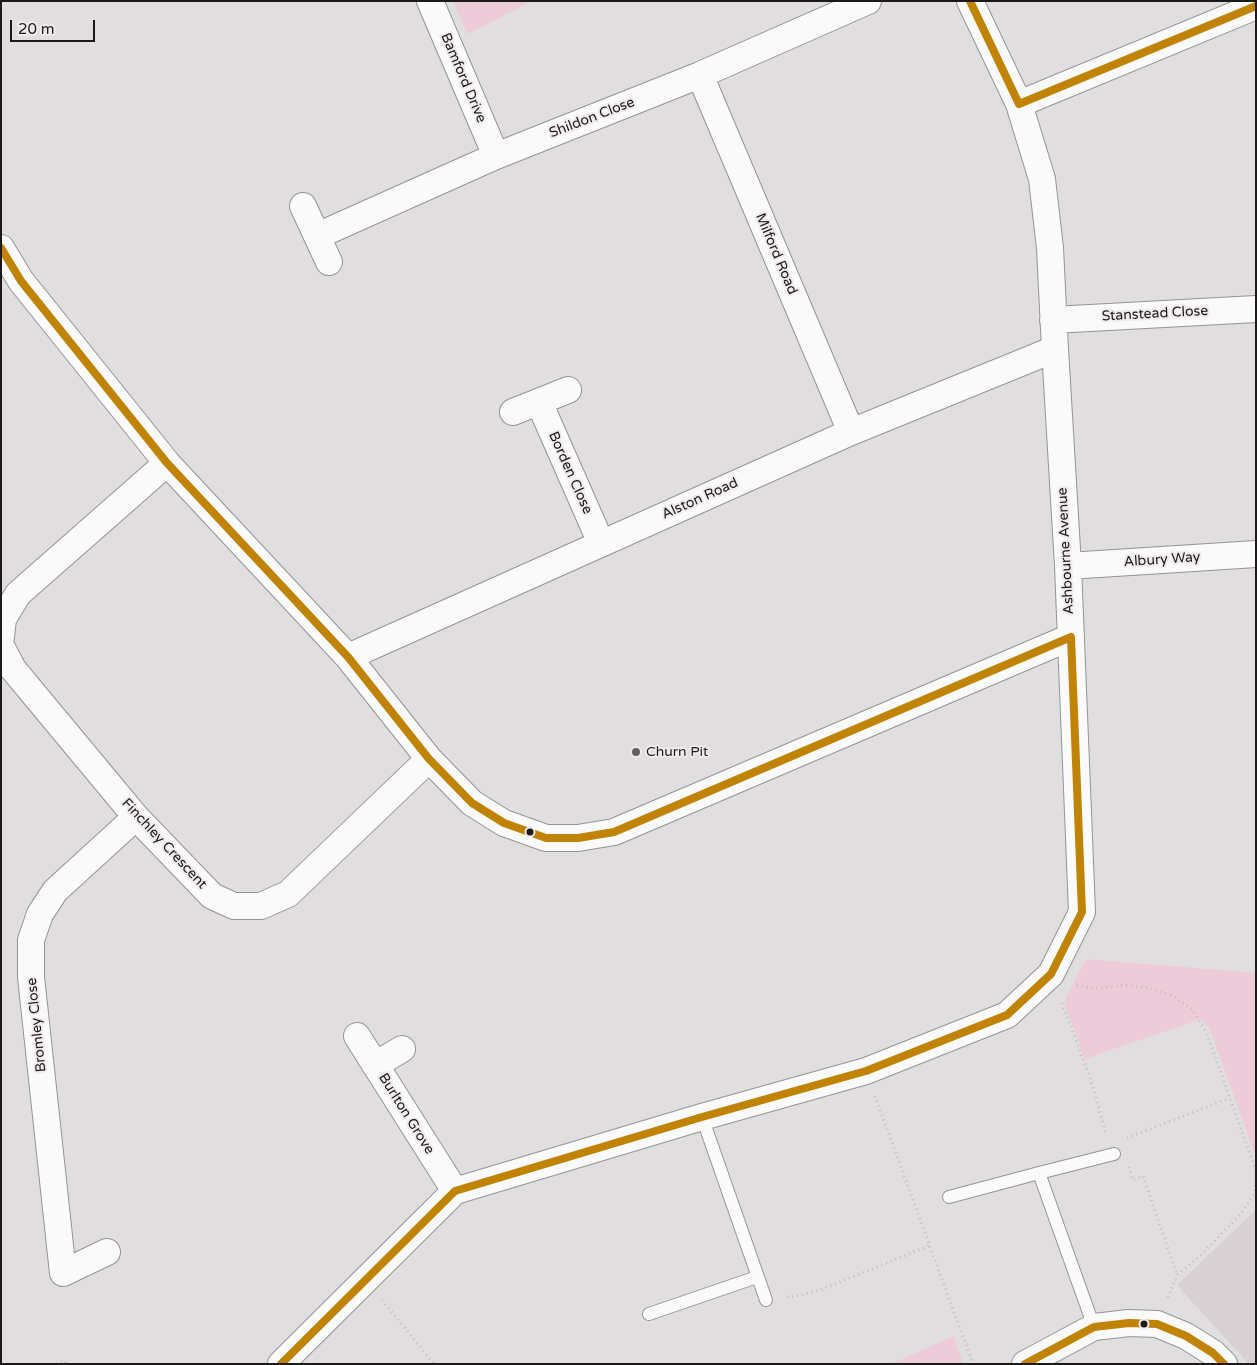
<!DOCTYPE html>
<html>
<head>
<meta charset="utf-8">
<style>
  body { margin:0 }
  #map { position:relative; width:1257px; height:1365px; overflow:hidden; background:#e1dedf; font-family:"Varela Round",sans-serif }
  canvas { display:block }
  .frame { position:absolute; inset:0; border:2px solid #1b191a; pointer-events:none }
  .scale { position:absolute; left:10px; top:20px; width:85px; height:22px; box-sizing:border-box; border:2px solid #1b191a; border-top:0; padding-left:6px; font-size:15px; line-height:18px; white-space:nowrap; color:#1b191a; -webkit-text-stroke:4px #f0eaec; paint-order:stroke }
</style>
</head>
<body>
<div id="map">
<canvas width="1257" height="1365"></canvas>
<div class="frame"></div>
<div class="scale">20 m</div>
</div>
<script>
const ctx = document.querySelector('canvas').getContext('2d');
ctx.lineJoin = 'round';
function paint(path, color) {
  ctx.fillStyle = color;
  ctx.fill(path, 'evenodd');
}
function trace(path, color, width, dash) {
  ctx.strokeStyle = color;
  ctx.lineWidth = width;
  ctx.lineCap = dash ? 'butt' : 'round';
  ctx.setLineDash(dash || []);
  ctx.stroke(path);
}
function drawText(font, color, halo, rows, align = 'center') {
  ctx.font = font + ' "Varela Round",sans-serif';
  ctx.lineWidth = 4;
  ctx.setLineDash([]);
  ctx.textBaseline = 'middle';
  ctx.strokeStyle = halo;
  ctx.fillStyle = color;
  for (const [text, x, y, turn = 0] of rows) {
    ctx.save();
    ctx.translate(x, y);
    ctx.rotate((+turn || 0) * Math.PI / 180);
    ctx.textAlign = isNaN(turn) ? turn : align;
    if (halo) ctx.strokeText(text, 0, 0);
    ctx.fillText(text, 0, 0);
    ctx.restore();
  }
}
paint(new Path2D(`
  M1256,1210V1364H1249L1177,1285Z`), '#d8d0d3');
paint(new Path2D(`
  M453,1H532L467,34Z
  M1086,959L1256,973V1157L1210,1030L1201,1019L1085,1059L1064,1002Z
  M954,1336L963,1364H891Z`), '#eecbd8');
const service = new Path2D(`
  M702,1117L766,1300
  M949,1197L1039,1173
  M649,1314L757,1277
  M1094,1327L1039,1173L1114,1154`);
const minor = new Path2D(`
  M430,1L496,156
  M700,75L851,432
  M1019,104L1256,6
  M303,206L329,262
  M317,236L496,156L700,75L868,1
  M1,248L21,281L167,463L348,657L429,759L472,803L504,823L546,838H578L614,832L1071,637
  M1053,320L1256,309
  M539,402L601,543
  M513,412L568,390
  M1068,566L1256,554
  M1,637L3,619L18,594L167,463
  M1,646L13,669L136,817L212,896L234,906H261L288,894L429,759
  M348,657L851,432L1055,349
  M357,1036L455,1191
  M375,1065L402,1049
  M107,1252L63,1273L31,977V940L40,914L55,891L136,817
  M281,1364L455,1191L702,1117L866,1071L1007,1015L1051,974L1082,912L1068,566L1055,349L1050,248L1042,179L1019,104L970,1
  M1025,1364L1094,1327L1129,1323L1157,1324L1186,1336L1213,1353L1224,1364`);
trace(service, '#969394', 14);
trace(minor, '#969394', 28);
trace(new Path2D(`
  M1077,985L1094,989L1127,985L1149,988L1171,995L1192,1009L1207,1034L1256,1171L1255,1193L1240,1215L1200,1256L1177,1275L1168,1298
  M1062,1003L1091,1080L1106,1134
  M875,1096L973,1364
  M1127,1138L1230,1098
  M1129,1167L1133,1180L1143,1176L1177,1275
  M787,1297L815,1292L929,1246
  M382,1300L434,1364
  M57,1364L63,1360L67,1364`), '#c0bebe', 3, [1, 4]);
trace(service, '#fafafa', 12);
trace(minor, '#fafafa', 26);
trace(new Path2D(`
  M970,1L1019,104L1256,6
  M1,248L21,281L167,463L348,657L429,759L472,803L504,823L546,838H578L614,832L1071,637L1082,912L1051,974L1007,1015L866,1071L702,1117L455,1191L281,1364
  M1025,1364L1094,1327L1129,1323L1157,1324L1186,1336L1213,1353L1224,1364`), '#c08306', 8);
for (const [x, y, r, color] of [
  [636,752,5,"#605e5f"],
  [530,832,4.5,"#1b191a"],
  [1144,1324,4.5,"#1b191a"]
]) {
  const dot = new Path2D();
  dot.arc(x, y, r, 0, 2 * Math.PI);
  ctx.fillStyle = color;
  ctx.fill(dot);
  trace(dot, '#f0eaec', 2);
}
drawText('14px', '#1b191a', '#f0eaec', [
  ["Bamford Drive",463,78,67],
  ["Shildon Close",592,118,-21],
  ["Milford Road",776,254,67],
  ["Stanstead Close",1155,314,-3],
  ["Borden Close",570,473,66],
  ["Alston Road",700,499,-24],
  ["Ashbourne Avenue",1066,551,-93],
  ["Albury Way",1162,560,-4],
  ["Finchley Crescent",164,844,47],
  ["Bromley Close",37,1025,-96],
  ["Burlton Grove",406,1114,58]
]);
drawText('14px', '#1b191a', '#f0eaec', [
  ["Churn Pit",646,752]
], 'left');
</script>
</body>
</html>
